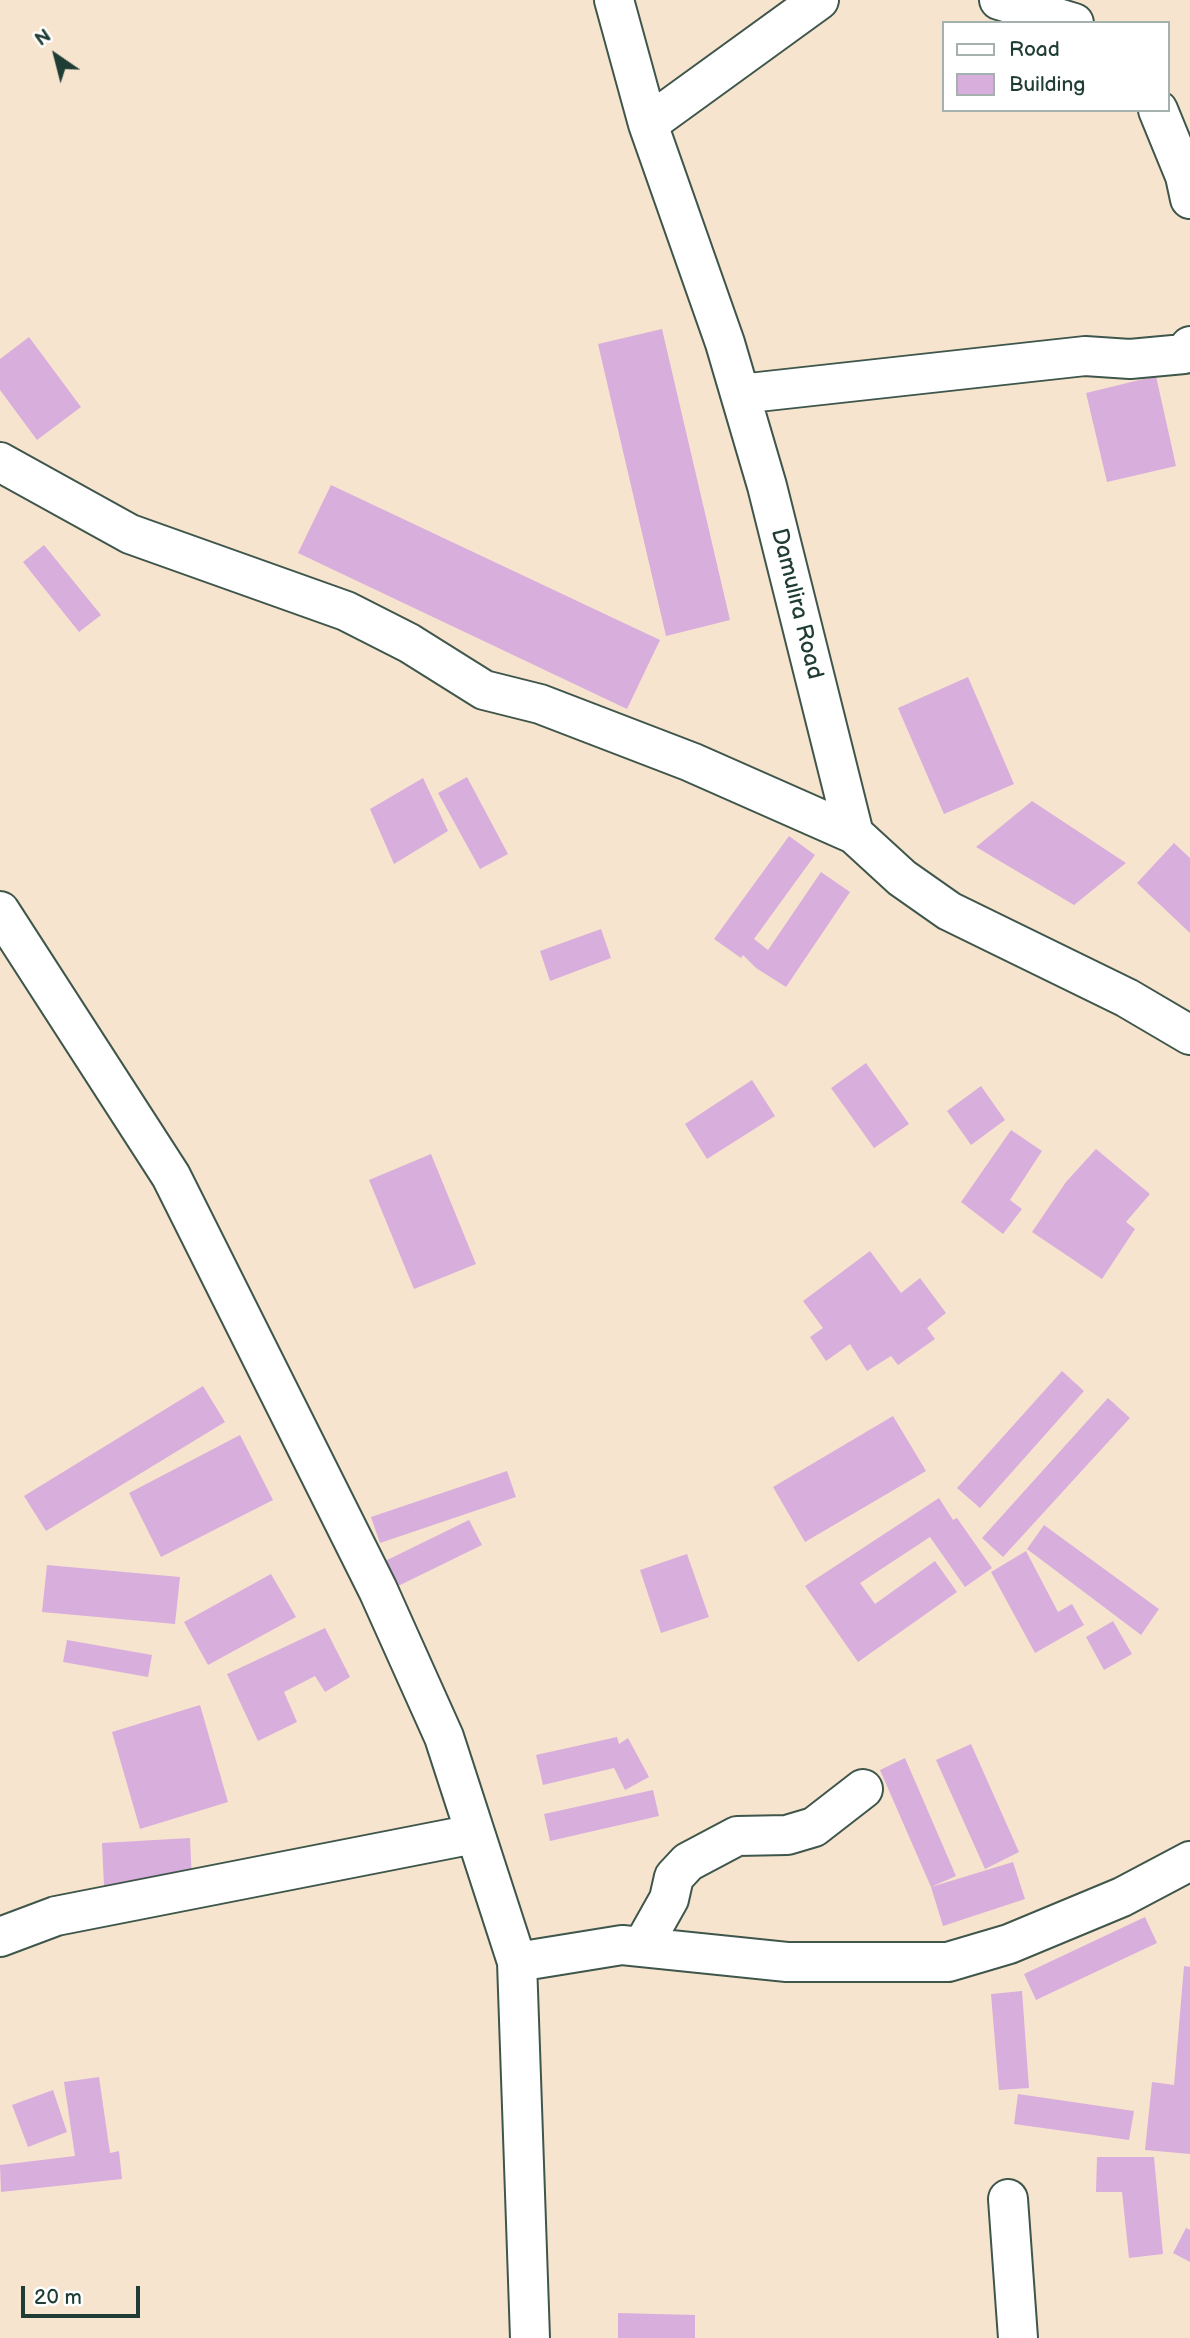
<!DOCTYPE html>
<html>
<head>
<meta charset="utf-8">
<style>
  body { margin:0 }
  #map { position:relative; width:1190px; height:2338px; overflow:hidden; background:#f7e4cf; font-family:"Balsamiq Sans",sans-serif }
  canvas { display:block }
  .legend { position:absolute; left:942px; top:21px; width:228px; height:91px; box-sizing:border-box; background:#fff; border:2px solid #a5b1ae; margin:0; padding:9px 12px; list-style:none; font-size:21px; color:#1f3d34 }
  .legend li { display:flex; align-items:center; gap:14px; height:35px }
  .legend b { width:35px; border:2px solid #a5b1ae }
  .north { position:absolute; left:21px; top:21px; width:70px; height:70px; -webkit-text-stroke:5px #fff; paint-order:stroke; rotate:325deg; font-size:19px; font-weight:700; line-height:28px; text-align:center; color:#1f3d34 }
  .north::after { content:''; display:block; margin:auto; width:24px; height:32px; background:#1f3d34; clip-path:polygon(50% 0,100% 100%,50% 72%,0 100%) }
  .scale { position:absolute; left:21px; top:2286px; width:119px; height:32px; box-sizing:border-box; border:4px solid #1f3d34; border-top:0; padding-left:9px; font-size:21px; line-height:24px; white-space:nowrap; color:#1f3d34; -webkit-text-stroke:5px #fff; paint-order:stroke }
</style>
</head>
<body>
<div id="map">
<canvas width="1190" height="2338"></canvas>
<ul class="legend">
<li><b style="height:9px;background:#fff"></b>Road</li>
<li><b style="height:19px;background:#d8aedd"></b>Building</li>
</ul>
<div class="north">N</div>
<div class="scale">20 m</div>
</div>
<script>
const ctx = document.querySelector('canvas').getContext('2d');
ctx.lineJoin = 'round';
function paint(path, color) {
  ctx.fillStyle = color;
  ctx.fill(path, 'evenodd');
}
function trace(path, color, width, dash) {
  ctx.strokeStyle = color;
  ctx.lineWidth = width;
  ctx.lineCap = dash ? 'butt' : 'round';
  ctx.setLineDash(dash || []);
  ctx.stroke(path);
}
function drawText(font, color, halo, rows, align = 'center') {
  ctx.font = font + ' "Balsamiq Sans",sans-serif';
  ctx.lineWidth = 5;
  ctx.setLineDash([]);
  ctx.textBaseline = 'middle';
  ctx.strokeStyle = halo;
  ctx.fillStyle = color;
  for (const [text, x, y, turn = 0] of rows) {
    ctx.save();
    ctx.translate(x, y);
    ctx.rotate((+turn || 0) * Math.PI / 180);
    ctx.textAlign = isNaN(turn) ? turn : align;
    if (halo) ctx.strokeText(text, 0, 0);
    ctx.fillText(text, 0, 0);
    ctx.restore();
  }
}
paint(new Path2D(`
  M662,329L730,620L666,636L598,344Z
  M29,337L81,407L37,440L0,390V359Z
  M1156,376L1176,466L1107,482L1086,393Z
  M331,485L660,640L627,709L298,553Z
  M44,545L101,615L79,632L23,562Z
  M968,677L1014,784L944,814L898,708Z
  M467,777L508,854L480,869L438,793Z
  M423,778L448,831L394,864L370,809Z
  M1032,801L1126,863L1074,905L976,847Z
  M789,836L815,855L754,939L768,950L821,872L850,892L786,987L756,968L743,955L741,958L714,939Z
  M1174,843L1190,858V933L1137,883Z
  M601,929L611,958L550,981L540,951Z
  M866,1063L909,1124L874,1148L831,1088Z
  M752,1080L775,1116L707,1159L685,1124Z
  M981,1086L1005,1120L971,1145L947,1111Z
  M1011,1130L1042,1151L1010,1200L1022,1209L1003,1234L961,1202Z
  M1096,1149L1150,1194L1126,1222L1135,1229L1102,1279L1032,1232L1066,1182Z
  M431,1154L476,1264L414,1289L369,1180Z
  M870,1251L901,1293L920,1278L946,1313L927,1328L935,1339L898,1365L891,1356L867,1371L850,1344L826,1361L810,1337L823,1328L803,1301Z
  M1062,1371L1084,1391L980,1508L957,1488Z
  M203,1386L225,1422L46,1531L24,1496Z
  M1108,1398L1130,1418L1003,1557L982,1538Z
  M893,1416L926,1471L805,1542L773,1487Z
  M240,1435L273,1500L161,1557L129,1493Z
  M507,1471L516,1497L380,1543L371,1517Z
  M939,1498L953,1520L957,1518L992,1568L965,1587L930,1537L860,1583L875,1604L935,1561L957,1592L858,1662L805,1586Z
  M469,1520L482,1545L394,1588L381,1563Z
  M1044,1525L1159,1609L1141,1635L1027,1549Z
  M1026,1551L1058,1612L1072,1604L1084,1625L1035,1653L991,1572Z
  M687,1554L709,1617L661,1633L640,1570Z
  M47,1565L180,1577L175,1624L42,1612Z
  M271,1574L296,1617L208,1665L184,1622Z
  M1113,1621L1132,1654L1104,1670L1086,1637Z
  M325,1628L350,1677L325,1692L315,1676L284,1692L297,1722L258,1741L227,1674Z
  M67,1640L152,1655L148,1677L63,1662Z
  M200,1705L228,1802L140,1829L112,1732Z
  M617,1737L619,1744L628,1738L649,1777L625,1790L614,1768L543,1785L536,1755Z
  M971,1744L1019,1852L985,1869L936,1760Z
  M905,1758L956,1876L931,1887L880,1770Z
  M653,1790L659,1816L550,1841L544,1814Z
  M190,1838L192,1881L104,1886L102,1843Z
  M1013,1862L1025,1899L943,1926L931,1887Z
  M1145,1917L1157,1943L1036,2000L1024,1974Z
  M1184,1966L1190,1967V2154L1145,2150L1152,2082L1174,2085Z
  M1022,1991L1029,2088L999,2090L991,1994Z
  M99,2077L110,2153L119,2151L122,2179L1,2192L0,2165L75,2156L64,2082Z
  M53,2090L67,2132L28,2147L12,2105Z
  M1018,2094L1134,2111L1129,2140L1014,2124Z
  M1097,2157H1154L1163,2254L1129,2258L1122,2192H1096Z
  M1186,2228L1190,2230V2262L1173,2253Z
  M618,2313L695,2315V2338H618Z`), '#d8aedd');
const minor = new Path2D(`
  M614,0L648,124L725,343L767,486L854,834L902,878L949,911L1127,998L1190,1035
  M999,0L1074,23
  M1158,110L1185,176L1190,199
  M648,124L819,0
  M740,394L1085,356L1130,359L1184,354L1190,346
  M0,462L130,534L346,611L409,643L484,690L540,704L691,762L854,834
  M0,911L171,1176L378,1590L444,1737L517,1962L530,2338
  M0,1937L56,1916L474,1834
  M642,1947L669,1899L674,1877L688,1862L737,1836L787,1835L814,1827L863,1789
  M517,1962L622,1945L787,1962H948L1009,1944L1122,1897L1190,1861
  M1008,2199L1018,2338`);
trace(minor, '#3f564b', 42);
trace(minor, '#fff', 38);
drawText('23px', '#1f3d34', '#fff', [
  ["Damulira Road",796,604,76]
]);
</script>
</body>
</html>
